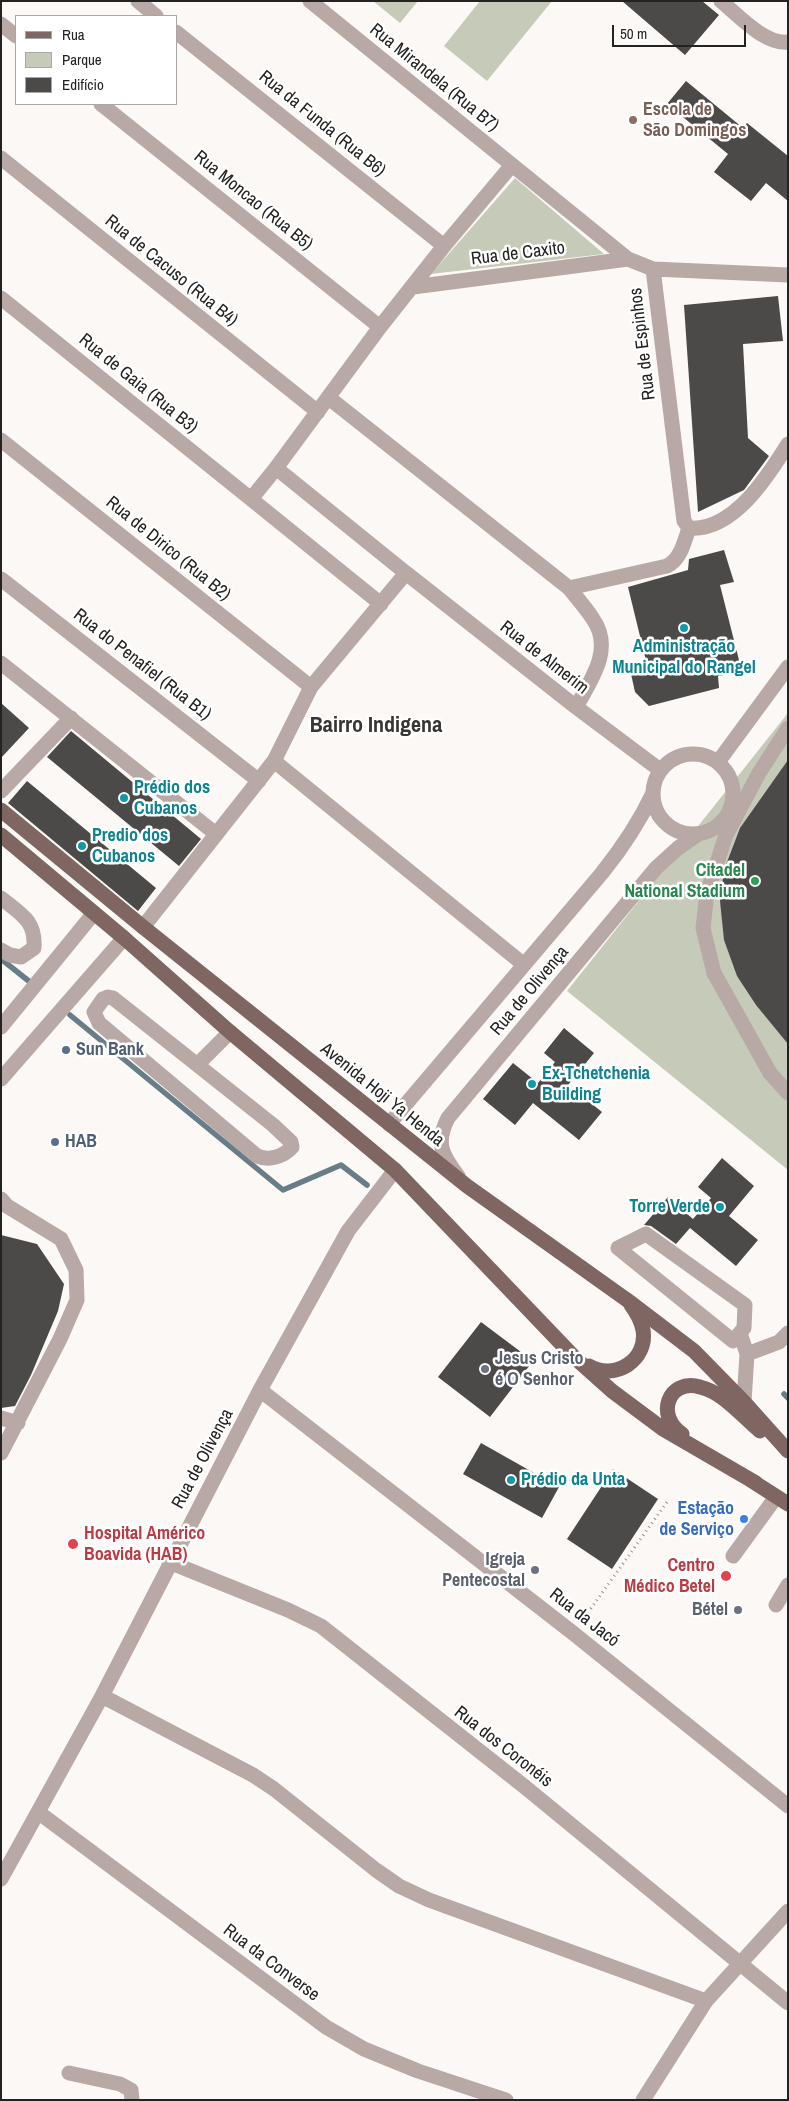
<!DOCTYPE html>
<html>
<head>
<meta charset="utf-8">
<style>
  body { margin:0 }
  #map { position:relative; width:789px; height:2101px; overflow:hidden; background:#fbf8f6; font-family:"Archivo Narrow",sans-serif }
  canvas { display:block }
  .frame { position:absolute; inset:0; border:2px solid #242322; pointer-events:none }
  .legend { position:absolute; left:15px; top:15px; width:162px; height:90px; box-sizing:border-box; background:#fff; border:1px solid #a7a7a7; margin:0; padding:6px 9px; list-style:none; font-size:15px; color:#242322 }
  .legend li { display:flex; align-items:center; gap:10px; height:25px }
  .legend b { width:25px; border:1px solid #a7a7a7 }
  .scale { position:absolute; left:612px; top:25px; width:134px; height:22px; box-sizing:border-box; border:2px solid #242322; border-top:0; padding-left:6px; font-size:15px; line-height:18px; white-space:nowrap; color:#242322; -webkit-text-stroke:4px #fff; paint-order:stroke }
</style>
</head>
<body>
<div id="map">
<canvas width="789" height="2101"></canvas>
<div class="frame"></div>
<ul class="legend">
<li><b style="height:6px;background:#806663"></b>Rua</li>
<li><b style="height:14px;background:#c5cbb8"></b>Parque</li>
<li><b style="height:14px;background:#4c4a48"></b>Edifício</li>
</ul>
<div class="scale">50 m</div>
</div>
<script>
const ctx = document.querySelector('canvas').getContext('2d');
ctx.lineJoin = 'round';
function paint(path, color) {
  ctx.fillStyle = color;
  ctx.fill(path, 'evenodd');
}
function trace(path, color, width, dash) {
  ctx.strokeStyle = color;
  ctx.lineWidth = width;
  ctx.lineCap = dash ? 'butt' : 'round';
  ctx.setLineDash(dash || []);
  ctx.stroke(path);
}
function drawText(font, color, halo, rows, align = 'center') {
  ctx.font = font + ' "Archivo Narrow",sans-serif';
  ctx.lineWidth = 5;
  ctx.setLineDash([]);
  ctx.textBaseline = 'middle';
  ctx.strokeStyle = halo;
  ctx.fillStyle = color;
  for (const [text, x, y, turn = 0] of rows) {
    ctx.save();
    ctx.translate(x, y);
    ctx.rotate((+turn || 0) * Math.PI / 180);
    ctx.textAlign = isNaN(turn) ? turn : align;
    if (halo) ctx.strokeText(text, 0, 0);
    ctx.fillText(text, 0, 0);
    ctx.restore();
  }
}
paint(new Path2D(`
  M373,1H418L400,23Z
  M480,1H552L487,81L444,46Z
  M515,178L604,254L431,274Z
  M788,713V1170L567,991Z`), '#c5cbb8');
trace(new Path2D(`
  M1,959L30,982
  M70,1015L283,1190L341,1165L367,1185
  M784,1394L788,1398`), '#697d88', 5.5);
paint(new Path2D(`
  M622,1H702L719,15L685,55Z
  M686,81L743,128L747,123L788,156V201L766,183L751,201L714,172L728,154L667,104Z
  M778,296L783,341L743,344L748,438L769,456L744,490L698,512L684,305Z
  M724,550L734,582L720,585L742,672L718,676L719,688L649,706L635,692L631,674L648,669L628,587L688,570L689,559Z
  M1,703L29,728L1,758Z
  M71,731L201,839L179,866L47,757Z
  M788,760V1044L756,1005L737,976L724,940L720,901L724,870L740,828Z
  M27,781L156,888L138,911L8,803Z
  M564,1028L594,1053L568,1085L602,1112L579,1140L533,1103L515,1125L483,1099L513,1063L538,1083L555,1062L544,1053Z
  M722,1158L754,1186L729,1216L758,1240L736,1266L690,1228L676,1244L651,1226L644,1225L668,1197L693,1219L711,1198L698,1187Z
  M1,1235L37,1244L64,1284L58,1311L31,1375L15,1406L1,1408Z
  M481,1322L533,1361L490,1417L438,1377Z
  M481,1443L559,1487L542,1518L463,1474Z
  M613,1469L658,1499L612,1569L567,1539Z`), '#4c4a48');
trace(new Path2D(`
  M582,1621L667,1502`), '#979594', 3, [1, 4]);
trace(new Path2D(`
  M138,1L156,16
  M310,1L628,259L653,269L788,275
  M721,1C738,15 765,45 788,42
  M1,24L16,36
  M176,32L444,246
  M101,104L380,327
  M1,158L318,412
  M653,269L684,521L689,528
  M413,287L628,259
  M1,298L251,499
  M329,398L569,588L667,566C681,559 684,542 689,528
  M1,440L311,687
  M276,468L380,327L444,246L512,165
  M689,528C733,532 768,476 788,444
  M406,573L576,707L660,770
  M1,579L259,781
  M569,588C577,598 586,608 593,619C614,649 591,680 576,707
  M1,663L216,834
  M788,728L759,773L726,835L707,893L703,928L714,973L770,1073L788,1093
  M653 794a40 40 0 1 1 80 0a40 40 0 1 1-80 0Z
  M274,761L523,964
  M718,762L788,667
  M1,791L71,718
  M1,898C21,914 36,921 34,948L21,957L10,955L1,950
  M143,927L274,761L311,687L406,573L276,468L251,499L381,604
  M108,997L113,998L273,1125L291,1142L292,1147C283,1157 269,1161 257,1156L99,1023L94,1012L103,999Z
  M1,1027L94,913
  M198,1064L230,1032
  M1,1079L124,938
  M389,1124L602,873C622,848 639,823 653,793
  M458,1176C442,1155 435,1143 448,1118L656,868L678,848L697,835
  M1,1199L7,1206L61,1239L76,1270L77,1300L60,1339L1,1453
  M646,1234L745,1305L744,1328L733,1341L618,1248Z
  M740,1333L747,1354L744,1402
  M747,1354L779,1342L788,1333
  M260,1390L573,1633L788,1806
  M1,1418L18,1423
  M733,1556L776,1497
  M169,1562L288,1610L321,1626L525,1787L788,2003
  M776,1605L788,1585
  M102,1696L253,1775L274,1789L376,1870L399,1886L429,1900L706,2001
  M38,1812L326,2027L364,2049L418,2071L506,2100
  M1,1879L102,1696L260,1390L348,1231L395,1170
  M69,2073L120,2084L131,2090L132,2100
  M643,2100L706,2001L788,1911`), '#b8a8a6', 15);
trace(new Path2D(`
  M1,810L143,927L467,1186L627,1300L694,1351L744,1402L788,1451
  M1,835L124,938L230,1032L395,1170L575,1358L612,1391L663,1429L756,1483
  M589,1366C615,1381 648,1360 643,1330C641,1320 637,1313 631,1305
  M682,1434C655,1416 668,1378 700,1387C723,1392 742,1416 760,1431
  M749,1479L788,1504`), '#806663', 15);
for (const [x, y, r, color] of [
  [633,120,5,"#8d6e63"],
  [684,628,5,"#0f9aa8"],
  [124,798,5,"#0f9aa8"],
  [82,846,5,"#0f9aa8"],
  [755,881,5,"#2e9e5b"],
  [66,1050,5,"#5c6f8a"],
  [532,1084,5,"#0f9aa8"],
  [55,1142,5,"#5c6f8a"],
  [720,1207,5,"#0f9aa8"],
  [485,1369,5,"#6b7280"],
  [511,1480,5,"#0f9aa8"],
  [744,1519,5,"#3f7fe0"],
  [73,1544,6,"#e0444e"],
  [535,1570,5,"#6b7280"],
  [726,1576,6,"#e0444e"],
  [738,1610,5,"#6b7280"]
]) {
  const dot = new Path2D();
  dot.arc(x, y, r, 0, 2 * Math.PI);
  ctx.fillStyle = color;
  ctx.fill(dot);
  trace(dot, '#fff', 2);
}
drawText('18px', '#242322', '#fff', [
  ["Rua Mirandela (Rua B7)",434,78,39],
  ["Rua da Funda (Rua B6)",322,124,39],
  ["Rua Moncao (Rua B5)",253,201,39],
  ["Rua de Caxito",518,254,-7],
  ["Rua de Cacuso (Rua B4)",171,271,39],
  ["Rua de Espinhos",643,344,-97],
  ["Rua de Gaia (Rua B3)",138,384,39],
  ["Rua de Dirico (Rua B2)",168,549,39],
  ["Rua de Almerim",544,658,38],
  ["Rua do Penafiel (Rua B1)",142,665,38],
  ["Rua de Olivença",530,991,-50],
  ["Avenida Hoji Ya Henda",382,1095,39],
  ["Rua de Olivença",203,1459,-62],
  ["Rua da Jacó",584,1618,38],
  ["Rua dos Coronéis",503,1747,38],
  ["Rua da Converse",271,1963,37]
]);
drawText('bold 18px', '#785e54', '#fff', [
  ["Escola de",643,110],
  ["São Domingos",643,131]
], 'left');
drawText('bold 18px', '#0d838f', '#fff', [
  ["Administração",684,647,"center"],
  ["Municipal do Rangel",684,668,"center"],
  ["Prédio dos",134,788],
  ["Cubanos",134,809],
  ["Predio dos",92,836],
  ["Cubanos",92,857],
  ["Ex-Tchetchenia",542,1074],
  ["Building",542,1095],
  ["Torre Verde",710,1207,"right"],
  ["Prédio da Unta",521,1480]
], 'left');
drawText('bold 18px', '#27864d', '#fff', [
  ["Citadel",745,871],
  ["National Stadium",745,892]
], 'right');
drawText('bold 18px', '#4e5e75', '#fff', [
  ["Sun Bank",76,1050],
  ["HAB",65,1142]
], 'left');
drawText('bold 18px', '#5b616d', '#fff', [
  ["Jesus Cristo",495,1359,"left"],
  ["é O Senhor",495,1380,"left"],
  ["Igreja",525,1560],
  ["Pentecostal",525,1581],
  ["Bétel",728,1610]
], 'right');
drawText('bold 18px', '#366cbe', '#fff', [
  ["Estação",734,1509],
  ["de Serviço",734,1530]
], 'right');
drawText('bold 18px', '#be3a42', '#fff', [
  ["Hospital Américo",84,1534],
  ["Boavida (HAB)",84,1555],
  ["Centro",715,1566,"right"],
  ["Médico Betel",715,1587,"right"]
], 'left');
drawText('bold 22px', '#383533', '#fff', [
  ["Bairro Indigena",376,726]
]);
</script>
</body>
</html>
